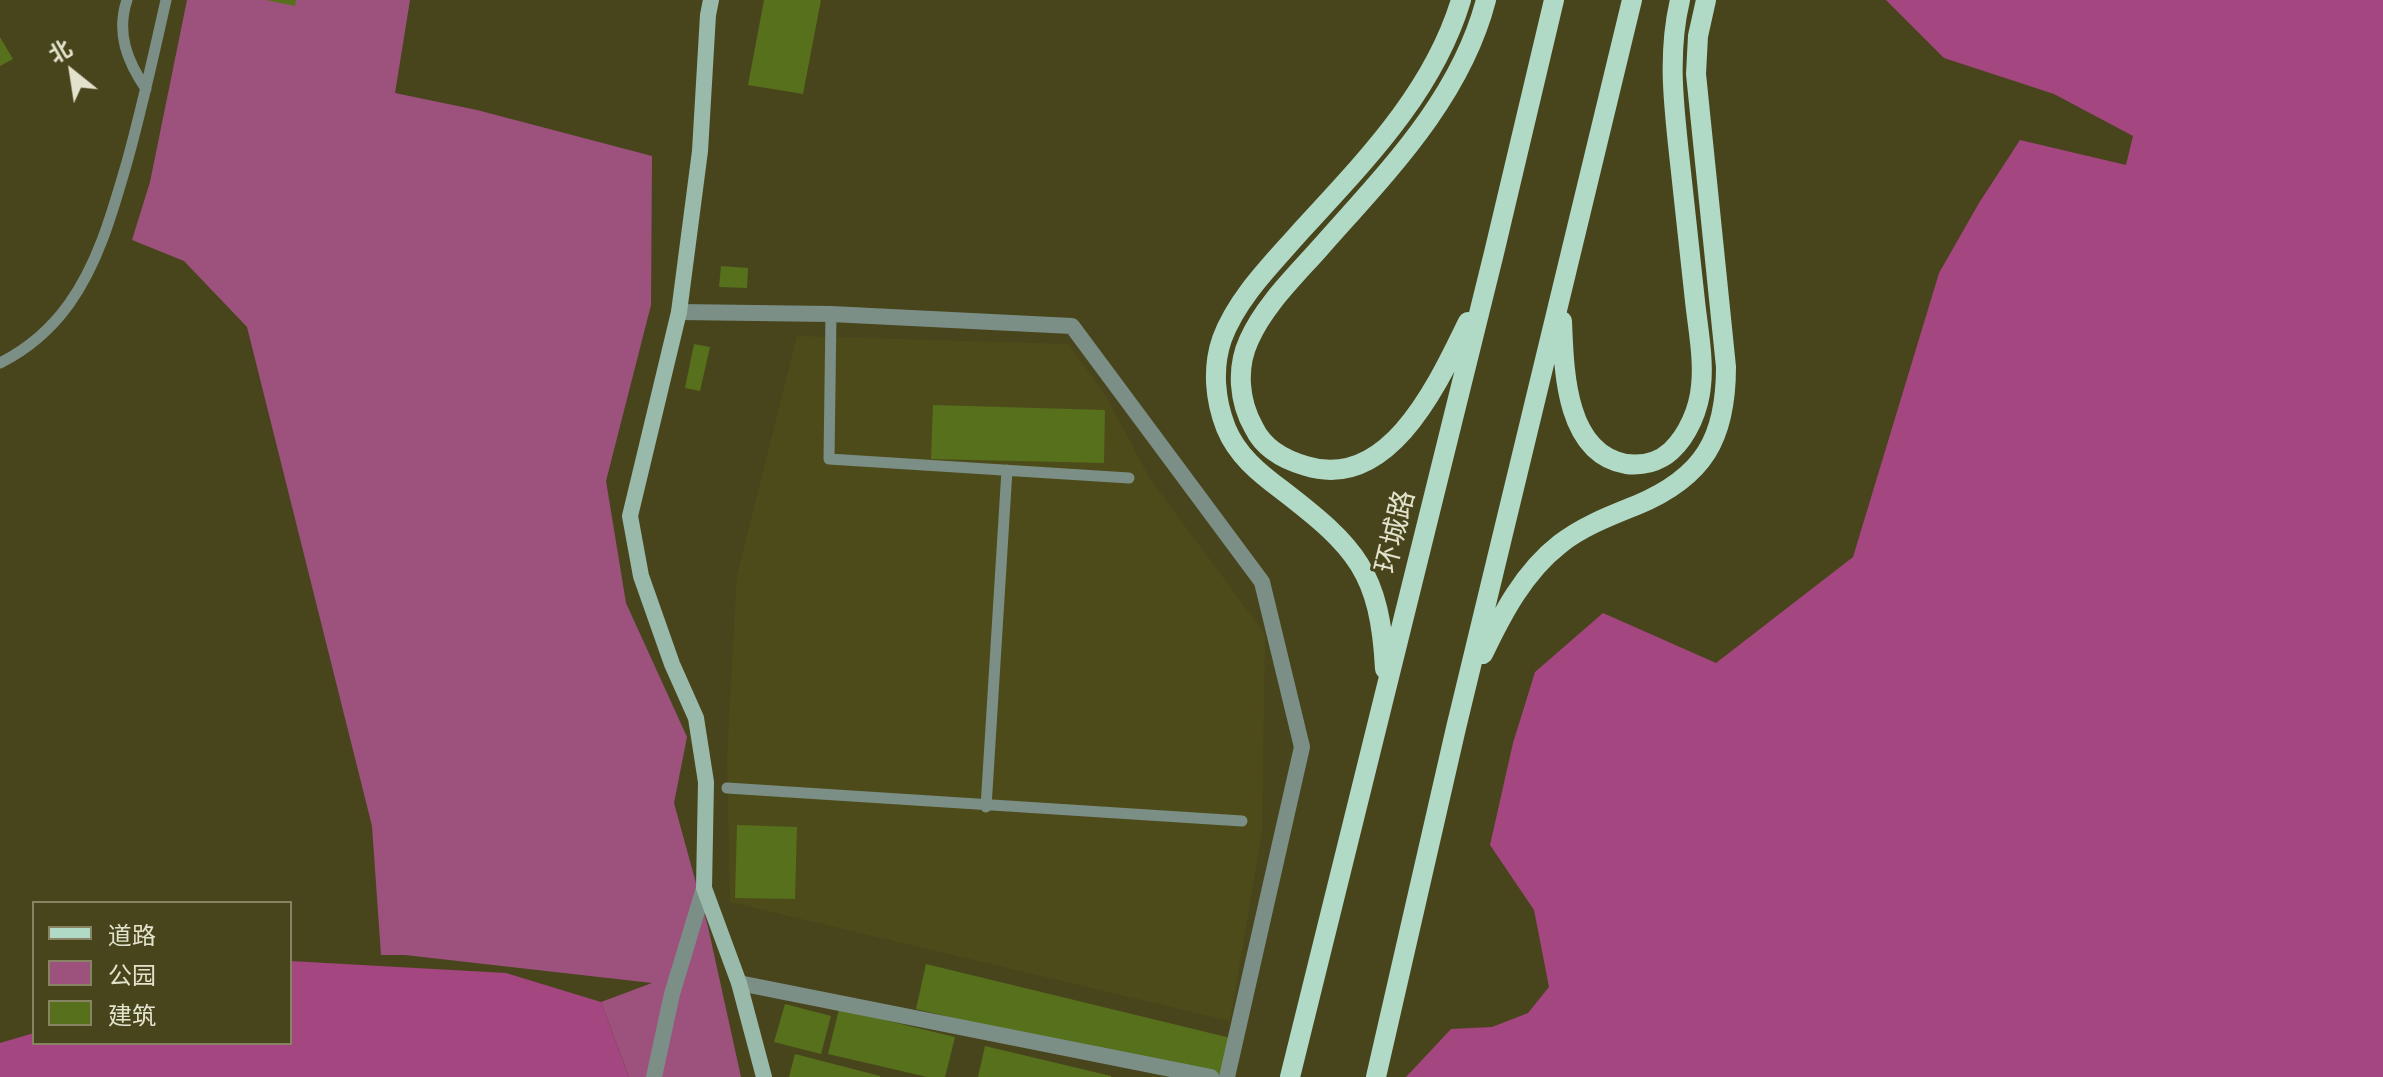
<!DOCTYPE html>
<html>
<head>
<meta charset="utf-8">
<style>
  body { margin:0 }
  #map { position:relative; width:2383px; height:1077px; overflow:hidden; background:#48451d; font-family:"PT Sans Narrow","Noto Sans SC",sans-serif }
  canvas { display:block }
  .legend { position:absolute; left:32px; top:901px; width:260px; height:144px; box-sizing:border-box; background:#48451d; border:2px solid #868463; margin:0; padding:10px 14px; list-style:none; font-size:24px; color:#e3e2cc }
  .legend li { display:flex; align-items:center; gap:16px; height:40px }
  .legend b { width:40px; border:2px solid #868463 }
  .north { position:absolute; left:32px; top:32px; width:80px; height:80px; -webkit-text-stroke:6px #48451d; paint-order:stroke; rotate:330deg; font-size:22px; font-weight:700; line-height:32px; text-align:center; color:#e3e2cc }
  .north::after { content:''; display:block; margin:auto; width:28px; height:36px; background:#e3e2cc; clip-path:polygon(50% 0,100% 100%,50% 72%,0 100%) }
</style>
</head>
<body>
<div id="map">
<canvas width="2383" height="1077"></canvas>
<ul class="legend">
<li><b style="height:10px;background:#b0d9c6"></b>道路</li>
<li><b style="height:22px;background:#9c527d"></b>公园</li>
<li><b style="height:22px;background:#56701c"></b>建筑</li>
</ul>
<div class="north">北</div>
</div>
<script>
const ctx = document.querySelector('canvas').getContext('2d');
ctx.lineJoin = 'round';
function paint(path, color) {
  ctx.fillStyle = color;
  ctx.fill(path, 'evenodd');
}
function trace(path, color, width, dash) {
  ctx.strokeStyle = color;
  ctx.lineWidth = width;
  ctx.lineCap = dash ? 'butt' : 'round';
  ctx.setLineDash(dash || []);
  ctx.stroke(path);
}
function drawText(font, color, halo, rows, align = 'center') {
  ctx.font = font + ' "PT Sans Narrow","Noto Sans SC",sans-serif';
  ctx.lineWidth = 6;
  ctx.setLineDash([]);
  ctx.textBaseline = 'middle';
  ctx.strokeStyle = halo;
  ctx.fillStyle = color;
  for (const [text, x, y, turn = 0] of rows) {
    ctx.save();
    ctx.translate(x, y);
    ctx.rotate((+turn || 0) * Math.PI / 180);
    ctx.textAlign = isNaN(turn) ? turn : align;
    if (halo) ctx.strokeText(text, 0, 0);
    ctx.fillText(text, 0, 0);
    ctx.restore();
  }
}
paint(new Path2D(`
  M797,336L1068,344L1106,396L1150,479L1265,634L1262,832L1230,1021L730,902L727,757L737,575Z`), '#4e4b1a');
paint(new Path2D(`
  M187,0H410L395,93L477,110L652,156L651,305L606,481L626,603L687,737L674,803L708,927L741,1077H629L601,1002L652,983L405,955H381L372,826L247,327L184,261L132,240L150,182Z`), '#9c527d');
paint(new Path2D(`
  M1886,0H2383V1077H1406L1451,1029L1492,1027L1528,1013L1549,987L1534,910L1490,845L1513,743L1535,672L1603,613L1716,663L1853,557L1939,273L1979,203L2020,140L2126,165L2133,136L2054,94L1944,58Z
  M290,961L506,973L601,1002L629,1077H0V1043L34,1033V1043H290Z`), '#a4467f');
paint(new Path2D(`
  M266,0H296L295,6Z
  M764,0H821L803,94L748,85Z
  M0,37L13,59L0,66Z
  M721,266L748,268L747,288L719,287Z
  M694,344L710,347L700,391L685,388Z
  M933,405L1105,410L1104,463L931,459Z
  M737,825L797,827L795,899L735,898Z
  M926,964L1243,1041L1234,1077H1200L916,1009Z
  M785,1004L831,1016L821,1054L774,1042Z
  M839,1009L955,1037L945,1077H927L828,1054Z
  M985,1046L1111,1076V1077H978Z
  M795,1054L880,1076V1077H789Z`), '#56701c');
trace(new Path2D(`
  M127,0C116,33 127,61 146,89
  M831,314L829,459L1129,478
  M0,363C28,349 51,329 69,304C99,262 113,210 127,162C142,108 154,54 166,0
  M727,788L1242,821
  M986,807L1007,470`), '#7b8f86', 11);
trace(new Path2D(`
  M679,312L831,314L1072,326L1262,582L1302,747L1227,1077
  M739,983L1211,1077
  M654,1077L672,994L704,888`), '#7b8f86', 16);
trace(new Path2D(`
  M711,0L708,15L700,151L679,312L630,516L641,576L672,664L696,718L706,782L704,888L739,983L764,1077`), '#99b9aa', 16);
trace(new Path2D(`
  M1562,321C1564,370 1565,453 1626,464C1642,466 1659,462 1671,451C1688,435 1699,409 1701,386C1704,359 1698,329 1695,301C1690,255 1685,209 1680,163C1674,107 1667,55 1680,0
  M1468,322C1439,381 1390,492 1306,466C1285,460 1264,449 1254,428C1239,402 1236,368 1249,340C1264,306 1294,277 1319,249C1385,174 1460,100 1486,0
  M1483,654C1502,614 1524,572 1560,544C1583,526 1610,516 1637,505C1704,477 1726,438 1726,367L1696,74L1698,36L1706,0
  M1385,669C1380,572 1356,547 1282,490C1259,473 1237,455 1226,428C1215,400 1212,368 1222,339C1237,298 1272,264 1300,232C1364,162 1433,93 1461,0
  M1290,1077L1494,253L1554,0
  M1376,1077L1456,728L1632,0`), '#b0d9c6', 20);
drawText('28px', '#e3e2cc', '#48451d', [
  ["环城路",1396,532,-76]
]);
</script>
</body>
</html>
